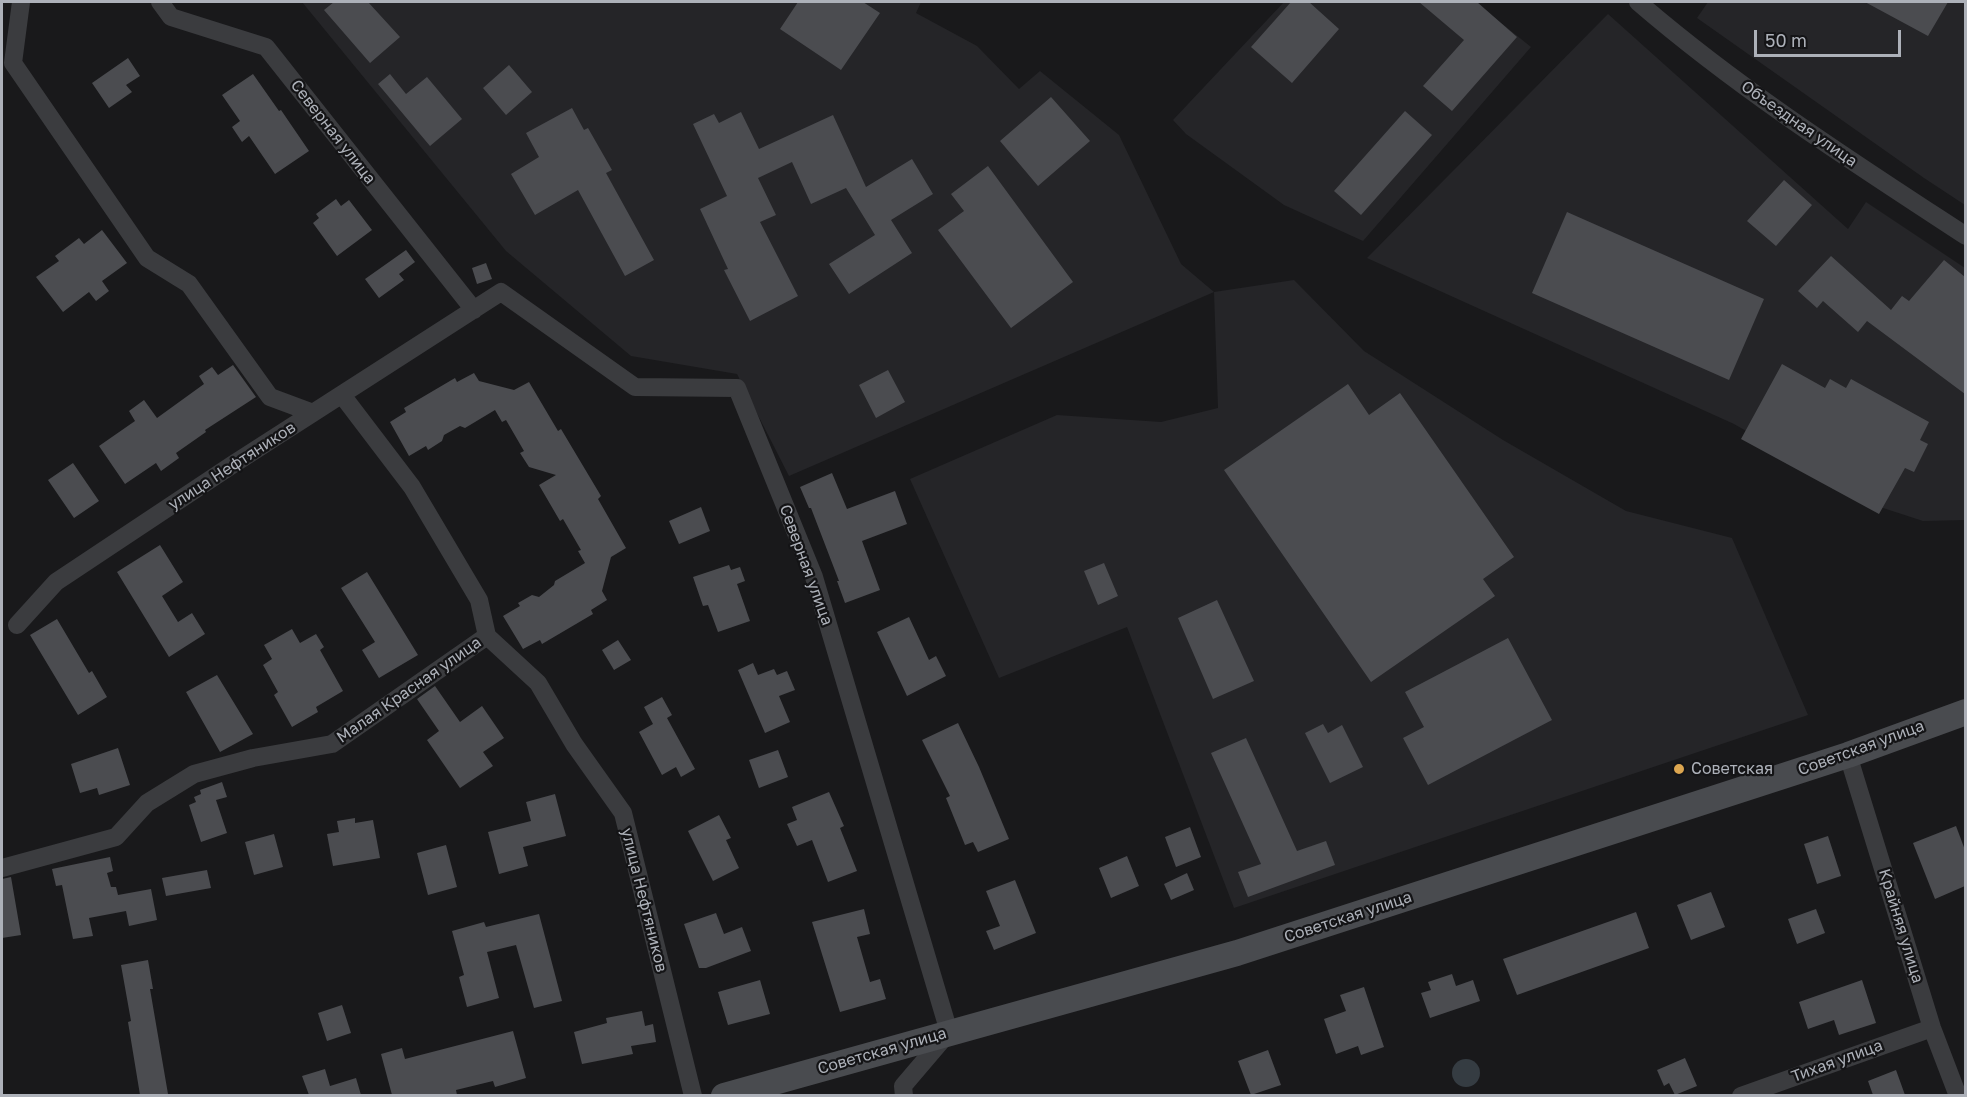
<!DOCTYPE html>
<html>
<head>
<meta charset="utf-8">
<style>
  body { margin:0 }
  #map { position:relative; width:1967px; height:1097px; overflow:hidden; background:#19191b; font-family:"Golos Text",sans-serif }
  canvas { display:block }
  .frame { position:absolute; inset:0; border:3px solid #adb1b9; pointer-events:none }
  .scale { position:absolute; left:1754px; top:30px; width:147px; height:27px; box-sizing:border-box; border:3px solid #adb1b9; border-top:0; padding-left:8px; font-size:18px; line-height:21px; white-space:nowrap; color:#adb1b9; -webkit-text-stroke:4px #141416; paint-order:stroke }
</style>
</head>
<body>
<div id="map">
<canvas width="1967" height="1097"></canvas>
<div class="frame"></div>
<div class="scale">50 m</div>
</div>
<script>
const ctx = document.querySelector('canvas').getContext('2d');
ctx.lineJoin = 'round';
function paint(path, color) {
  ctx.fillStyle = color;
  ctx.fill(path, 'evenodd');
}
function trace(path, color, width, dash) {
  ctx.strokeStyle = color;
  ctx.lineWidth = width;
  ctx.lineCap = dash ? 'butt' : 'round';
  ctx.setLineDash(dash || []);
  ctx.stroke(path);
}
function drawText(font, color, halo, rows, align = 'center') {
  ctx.font = font + ' "Golos Text",sans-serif';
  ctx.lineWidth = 4.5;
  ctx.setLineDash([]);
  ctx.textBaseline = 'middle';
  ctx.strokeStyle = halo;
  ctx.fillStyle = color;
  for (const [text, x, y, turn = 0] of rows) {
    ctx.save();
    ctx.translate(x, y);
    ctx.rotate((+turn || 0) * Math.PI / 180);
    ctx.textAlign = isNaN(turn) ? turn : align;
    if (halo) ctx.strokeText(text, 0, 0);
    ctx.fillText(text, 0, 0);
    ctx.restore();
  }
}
paint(new Path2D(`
  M302,2H921L916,13L977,46L1019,89L1040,71L1119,135L1181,264L1214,292L1294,280L1364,351L1503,440L1626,511L1732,538L1808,715L1234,908L1127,627L999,678L910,479L1057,415L1161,422L1218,408L1214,292L789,476L737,374L631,356L506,251Z
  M1284,2H1475L1531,47L1363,241L1284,205L1186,134L1173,120Z
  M1708,2H1965V205L1924,178L1697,18Z
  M1608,14L1848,229L1866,202L1965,268V520L1923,521L1877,506L1734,424L1367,258Z`), '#252528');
paint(new Path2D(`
  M1452 1073a14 14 0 1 1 28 0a14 14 0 1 1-28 0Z`), '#353c42');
paint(new Path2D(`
  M334,2H368L400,37L370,63L324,10Z
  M798,2H863L880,13L841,70L780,29Z
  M1291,2H1309L1339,29L1292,83L1251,47Z
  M1419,2H1477L1517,37L1452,111L1423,86L1464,40Z
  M1865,2H1948L1928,36Z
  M128,58L140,76L126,85L132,92L109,108L92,83Z
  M509,65L532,92L506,115L483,88Z
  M253,74L279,111L281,110L309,151L275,174L249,136L242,142L232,127L240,121L222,95Z
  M390,74L406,94L427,77L462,119L430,146L378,84Z
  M1051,97L1090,141L1038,186L1000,141Z
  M572,108L584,130L588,128L612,170L606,173L654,260L625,276L578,190L535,215L511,174L539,157L526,133Z
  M1405,111L1432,135L1361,215L1334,191Z
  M741,112L759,149L833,115L866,187L912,159L933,194L891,220L912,253L849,294L829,264L875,235L846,188L811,204L792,162L758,178L776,215L760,222L798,296L750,321L724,270L728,269L700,209L727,196L693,124L714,114L719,123Z
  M988,166L1073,282L1011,328L938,230L964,211L951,194Z
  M1784,180L1812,205L1776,246L1747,221Z
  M336,199L341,206L349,200L372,230L337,256L313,223L319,218L316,214Z
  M1567,212L1764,299L1729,380L1532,293Z
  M102,230L127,263L102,281L109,291L96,301L89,292L63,312L36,277L59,261L55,256L79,238L84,244Z
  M406,250L415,262L399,274L404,280L379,298L365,279Z
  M1831,256L1891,310L1902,296L1909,301L1944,260L1965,277V394L1867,321L1858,332L1823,301L1817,308L1798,291Z
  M486,263L492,279L477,284L472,268Z
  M1782,364L1825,388L1830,379L1846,388L1851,379L1929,422L1920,440L1928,444L1914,472L1905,468L1879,514L1741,439Z
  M233,365L256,397L205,430L206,432L176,453L179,458L161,471L156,463L125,484L99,446L135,421L129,411L144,400L157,418L204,384L199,376L212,367L218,375Z
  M888,370L905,402L876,418L859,385Z
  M474,373L479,381L514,390L529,382L558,431L561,429L601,496L598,499L626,548L611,557L602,591L607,600L591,610L593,614L542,644L540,640L523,649L503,616L520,606L518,603L532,595L539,597L554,585L555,581L585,563L578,551L581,550L563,519L560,521L539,485L556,475L529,467L520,453L524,451L506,420L502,422L495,410L465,428L460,426L444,435L442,441L428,450L426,446L409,456L390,422L406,412L404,408L455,378L457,382Z
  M1348,384L1369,415L1400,393L1514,557L1483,579L1495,596L1371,682L1224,470Z
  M73,463L99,501L74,518L48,480Z
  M832,473L847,509L895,491L907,524L862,541L880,590L845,603L837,581H839L811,508H809L800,487Z
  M701,507L710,531L679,544L669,521Z
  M160,545L183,582L162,596L178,622L192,613L205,634L169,657L117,572Z
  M1104,563L1118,596L1098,605L1084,571Z
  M729,565L731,570L740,567L745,581L737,584L750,621L718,632L708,605L703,606L693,577Z
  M367,572L418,655L379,678L362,650L375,642L341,588Z
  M1217,600L1254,681L1213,699L1178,618Z
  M909,617L929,660L936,656L946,676L907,696L877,632Z
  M57,619L89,673L92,671L107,697L78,715L30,635Z
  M292,629L300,643L316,634L324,647L320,650L343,691L316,707L318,712L292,727L274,695L278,692L263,665L272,659L264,645Z
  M1508,638L1552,720L1428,785L1403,738L1424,727L1405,692Z
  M618,640L631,660L614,670L602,650Z
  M753,663L758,675L774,669L777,675L787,671L795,690L779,696L790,722L765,733L738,670Z
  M217,675L253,734L220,752L186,692Z
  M435,686L460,722L482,706L504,738L483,752L493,766L460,788L427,740L439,731L417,699Z
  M662,697L672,715L667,718L695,769L681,777L676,767L662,775L639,732L653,724L644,707Z
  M958,723L979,767L1009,839L978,852L973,842L965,845L946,798L950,796L922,740Z
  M1323,724L1328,733L1342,725L1363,767L1330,783L1305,733Z
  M1246,738L1297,851L1326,841L1335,865L1248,897L1238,872L1261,864L1211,753Z
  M118,748L130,785L99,795L97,788L80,793L71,764Z
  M778,750L788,777L759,788L749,760Z
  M222,782L227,797L216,800L227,833L201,842L189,805L196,802L194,797L201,794L200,790Z
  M829,792L844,826L840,828L857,871L828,882L812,840L797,846L787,824L797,820L792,807Z
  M555,794L566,836L523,847L528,866L499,874L488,832L531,821L526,802Z
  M719,815L731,838L726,840L739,868L713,881L688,831Z
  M355,818V823L373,820L380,858L333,866L327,834L339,832L337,821Z
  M1956,826L1965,850V886L1935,899L1913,843Z
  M1190,827L1201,857L1176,867L1165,837Z
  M274,834L283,867L254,875L245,842Z
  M1828,836L1841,876L1817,884L1804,844Z
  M446,845L457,887L428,895L417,853Z
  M1127,856L1139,886L1111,898L1099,868Z
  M110,857L113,871L107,873L111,887H116L118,895L151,889L157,920L129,926L126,911L89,918L93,936L73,939L62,885L56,886L52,869Z
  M207,870L211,888L166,896L162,878Z
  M1187,873L1194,890L1171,900L1164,884Z
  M11,877L21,935L2,938V879Z
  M1015,880L1036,933L994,950L986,931L1000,926L986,891Z
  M1711,892L1725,927L1691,940L1677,905Z
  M864,909L870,934L857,937L870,982L880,979L886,999L840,1012L812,922Z
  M1816,909L1825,933L1797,944L1788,919Z
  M1636,912L1649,948L1517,995L1503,959Z
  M716,913L724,934L742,927L751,951L706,968H699L684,924Z
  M539,914L562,1001L534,1008L516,945L487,952L499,998L467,1007L459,977L464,975L452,931L484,922L486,927Z
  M148,960L153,989H150L168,1094L157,1095H140L128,1022L131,1021L121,965Z
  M1452,974L1456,986L1473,980L1480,1001L1430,1018L1421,993L1431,990L1428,982Z
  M760,980L770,1014L728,1025L718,992Z
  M1862,980L1876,1023L1839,1035L1834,1020L1808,1029L1799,1002Z
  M1364,987L1384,1047L1361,1055L1358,1046L1336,1054L1324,1019L1346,1011L1340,995Z
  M342,1005L351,1033L327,1041L318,1013Z
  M642,1011L645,1026L653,1024L656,1042L631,1046L633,1054L582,1064L574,1032L607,1023L606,1018Z
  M513,1031L526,1078L495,1087L493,1081L456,1090L457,1095H392L381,1054L402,1048L405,1059Z
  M1268,1050L1281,1085L1251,1095L1238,1061Z
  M1685,1058L1697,1086L1675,1095L1669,1083L1664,1086L1657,1070Z
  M325,1069L330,1086L356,1078L361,1095H309L302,1076Z
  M1896,1070L1905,1095H1873L1868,1081Z`), '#4b4c50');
trace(new Path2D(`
  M21,2L13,63L147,258L189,284L270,397L313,413
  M160,2L171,17L266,47L474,310
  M1638,2C1740,90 1853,162 1966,236
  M342,395L412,487L479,600L487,636L538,683L574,744L623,813L693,1096
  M17,625L56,582L232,465L501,292L635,387L737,388L814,577L949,1032L903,1086L904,1096
  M1848,755L1932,1028L1958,1096
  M2,868L116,837L147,803L194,774L253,758L332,744L487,636
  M1741,1096L1932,1028`), '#3b3c3f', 18);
trace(new Path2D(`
  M724,1096L1237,953L1848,755L1966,712`), '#494b4f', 26);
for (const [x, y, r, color] of [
  [1679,769,6,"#dca650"]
]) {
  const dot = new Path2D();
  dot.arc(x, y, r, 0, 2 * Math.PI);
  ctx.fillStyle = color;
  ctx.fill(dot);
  trace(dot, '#141416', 2);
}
drawText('16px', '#adb1b9', '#141416', [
  ["Объездная улица",1799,124,35],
  ["Северная улица",333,132,52],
  ["улица Нефтяников",232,466,-33],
  ["Северная улица",806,565,70],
  ["Малая Красная улица",409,690,-35],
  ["Советская улица",1861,748,-20],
  ["улица Нефтяников",644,900,76],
  ["Советская улица",1348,917,-18],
  ["Крайняя улица",1901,926,73],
  ["Советская улица",882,1051,-16],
  ["Тихая улица",1837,1061,-20]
]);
drawText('16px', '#adb1b9', '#141416', [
  ["Советская",1691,769]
], 'left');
</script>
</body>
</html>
